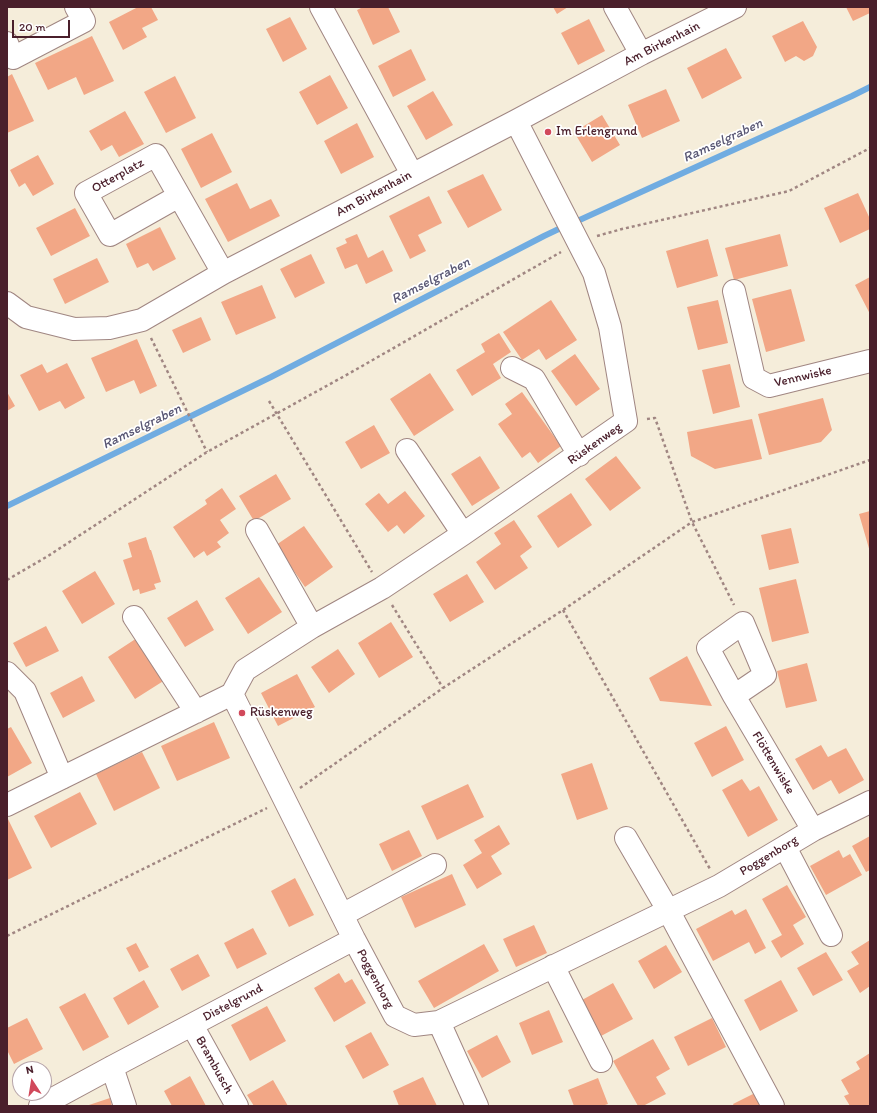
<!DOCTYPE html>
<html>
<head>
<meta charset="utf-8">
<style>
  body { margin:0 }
  #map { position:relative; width:877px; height:1113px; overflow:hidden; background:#f5edda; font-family:Itim,sans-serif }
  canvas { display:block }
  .frame { position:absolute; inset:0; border:8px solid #4a1f2b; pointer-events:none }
  .north { position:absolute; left:12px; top:1061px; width:40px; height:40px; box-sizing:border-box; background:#fff; border:1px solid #b7a5aa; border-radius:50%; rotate:348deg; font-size:11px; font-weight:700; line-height:16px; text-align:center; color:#4a1f2b }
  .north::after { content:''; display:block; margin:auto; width:14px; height:18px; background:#d1495b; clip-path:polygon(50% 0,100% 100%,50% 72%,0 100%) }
  .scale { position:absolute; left:12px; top:20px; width:58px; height:18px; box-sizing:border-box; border:2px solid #4a1f2b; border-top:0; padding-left:5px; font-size:12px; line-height:14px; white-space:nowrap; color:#4a1f2b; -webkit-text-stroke:3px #fff; paint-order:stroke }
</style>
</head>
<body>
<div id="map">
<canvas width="877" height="1113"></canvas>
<div class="frame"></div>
<div class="north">N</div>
<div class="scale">20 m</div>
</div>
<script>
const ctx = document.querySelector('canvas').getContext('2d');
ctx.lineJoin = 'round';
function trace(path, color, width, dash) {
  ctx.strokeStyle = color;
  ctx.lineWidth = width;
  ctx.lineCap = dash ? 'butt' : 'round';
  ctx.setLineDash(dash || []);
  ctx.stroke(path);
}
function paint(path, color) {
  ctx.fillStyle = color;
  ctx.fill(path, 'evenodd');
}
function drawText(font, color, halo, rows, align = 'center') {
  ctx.font = font + ' Itim,sans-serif';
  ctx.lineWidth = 3.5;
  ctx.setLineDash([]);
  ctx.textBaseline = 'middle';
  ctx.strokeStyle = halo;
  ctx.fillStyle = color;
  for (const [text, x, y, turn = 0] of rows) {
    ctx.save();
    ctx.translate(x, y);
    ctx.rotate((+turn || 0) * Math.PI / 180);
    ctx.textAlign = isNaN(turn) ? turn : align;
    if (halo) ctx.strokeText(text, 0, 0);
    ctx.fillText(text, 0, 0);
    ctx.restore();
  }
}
trace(new Path2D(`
  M573,223L852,96L870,87
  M7,506L271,377L544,236L565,226`), '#70ace1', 6);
paint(new Path2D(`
  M138,7H151L158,20L142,28L147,37L123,50L109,22Z
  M363,7H388L400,32L373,45L357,10Z
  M553,7H568L557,14Z
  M846,7H870V13L853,21Z
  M290,17L307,49L283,62L266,29Z
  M589,19L605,51L578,65L561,33Z
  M803,21L817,47L813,56L804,61L796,56L785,62L772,36Z
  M92,36L114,81L84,95L76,77L48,90L35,63Z
  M726,48L742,78L702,99L687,68Z
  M411,49L426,80L393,97L378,66Z
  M12,74L34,121L7,133V77Z
  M330,75L348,108L317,125L299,92Z
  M175,76L196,118L166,133L144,92Z
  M666,89L680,121L642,138L628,105Z
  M433,91L453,125L426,140L407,106Z
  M125,111L144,144L119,157L112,145L101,151L89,131Z
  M602,115L620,145L592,162L574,132Z
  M357,123L374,157L341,174L324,141Z
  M212,133L232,172L201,188L181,149Z
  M38,155L54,184L33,196L25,183L19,187L10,170Z
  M483,174L502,210L468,228L447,191Z
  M237,183L250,209L271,199L280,216L228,242L205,199Z
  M858,193L870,219V229L840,243L824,208Z
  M429,196L442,223L418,235L426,251L410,259L389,216Z
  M75,208L90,236L51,256L36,228Z
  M160,227L176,259L153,271L148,263L137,268L126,244Z
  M357,234L368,258L383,250L393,271L366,284L357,264L345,269L336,248L347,243L345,239Z
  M780,234L788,266L734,280L725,248Z
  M708,239L718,276L677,288L666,251Z
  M311,254L325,283L295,298L280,269Z
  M97,258L109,282L65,304L53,279Z
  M870,277V314L855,285Z
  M262,285L276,318L236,335L221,302Z
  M791,289L805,341L766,352L752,299Z
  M551,300L577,340L546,360L539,349L522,360L503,332Z
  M718,300L728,343L698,350L687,307Z
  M201,317L211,340L183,353L172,330Z
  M499,333L511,352L493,364L501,378L472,396L456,370L485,352L481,344Z
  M137,339L157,386L140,394L134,380L106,392L91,358Z
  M575,354L600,389L576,406L551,371Z
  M67,363L85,398L65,409L60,401L39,411L20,375L42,364L47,373Z
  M730,364L740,407L713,414L702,370Z
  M430,373L454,410L414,436L390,399Z
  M7,392L15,406L7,411Z
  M522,392L561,446L538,463L530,452L522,458L498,424L512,414L505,404Z
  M823,398L832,430L821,442L769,455L758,414Z
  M752,419L762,459L715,469L691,456L687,432Z
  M374,425L390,453L361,469L345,442Z
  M480,456L500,488L472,506L451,474Z
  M616,456L641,488L610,511L585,479Z
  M276,474L291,499L254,521L239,496Z
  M222,488L236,509L220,520L229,533L217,542L221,547L207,556L204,551L194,558L173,527L207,504L205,500Z
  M405,491L425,516L404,534L397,525L388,532L365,504L379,493L388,504Z
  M571,493L592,525L558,548L537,516Z
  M870,511V552L859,514Z
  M514,520L532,547L520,556L528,568L495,590L476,562L501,544L494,533Z
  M304,526L333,567L305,587L276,545Z
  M791,528L799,563L769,570L761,535Z
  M146,537L150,550H151L161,582L154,584L156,589L140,594L139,589L133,591L123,560L132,557L128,543Z
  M95,571L115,604L82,624L62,591Z
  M467,574L484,602L450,622L433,594Z
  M259,577L282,612L248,634L225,598Z
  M796,579L809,633L772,642L759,588Z
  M197,600L214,630L185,647L167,618Z
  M391,622L413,657L379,678L358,643Z
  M46,626L59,651L26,667L13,643Z
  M137,638L165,680L135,699L108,657Z
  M338,649L355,674L329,693L311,667Z
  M687,656L712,706L660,701L649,678Z
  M807,663L817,701L786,708L777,671Z
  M297,674L315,707L278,726L261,693Z
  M82,676L95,701L63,718L50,693Z
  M214,722L230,758L177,781L161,746Z
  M726,726L744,760L712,777L694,743Z
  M11,727L32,763L7,777V729Z
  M821,745L828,757L846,748L864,780L839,794L831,780L813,790L795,759Z
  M142,752L160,788L114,811L96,774Z
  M592,763L608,809L577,820L561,774Z
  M742,779L750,791L759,786L778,820L748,837L722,790Z
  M468,784L484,817L437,840L421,806Z
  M80,792L97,824L51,848L34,816Z
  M7,817L32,868L7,880Z
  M499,825L510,844L491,856L502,874L477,889L463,865L482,853L474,840Z
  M409,830L422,856L392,871L379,844Z
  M870,836V870L866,872L852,846Z
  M839,850L843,858L850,854L862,875L826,895L810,866Z
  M452,874L466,905L415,928L401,897Z
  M295,878L314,915L289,927L271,891Z
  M787,885L806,917L793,925L804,944L781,958L771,941L782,935L762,899Z
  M746,909L766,948L755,954L749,942L713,961L696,929L732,910L735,915Z
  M534,925L547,953L516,967L503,939Z
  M253,928L267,954L237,969L224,943Z
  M870,940V986L860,993L847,971L859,964L851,952Z
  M136,943L149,967L139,972L126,948Z
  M484,944L499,971L434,1008L418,981Z
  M666,945L682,972L654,989L638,961Z
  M826,952L843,980L813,996L797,968Z
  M198,954L210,976L182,991L170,969Z
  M339,973L345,983L352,979L366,1003L334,1022L314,988Z
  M144,980L159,1007L128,1025L113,998Z
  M781,980L798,1011L760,1031L744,1000Z
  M613,983L633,1019L601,1036L582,1000Z
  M85,993L109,1037L83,1051L59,1007Z
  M267,1006L286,1041L250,1061L231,1025Z
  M549,1010L563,1042L532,1055L519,1023Z
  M27,1018L43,1049L14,1064L7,1050V1028Z
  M712,1018L726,1047L688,1066L674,1037Z
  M371,1032L389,1065L363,1079L345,1046Z
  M497,1035L511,1062L482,1078L467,1051Z
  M653,1039L670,1069L656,1077L666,1094L643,1106H638L613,1061Z
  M870,1053V1106H850L844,1096L849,1094L841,1080L860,1069L856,1062Z
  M190,1076L206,1106H172L164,1091Z
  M423,1077L437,1106H399L393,1091Z
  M598,1078L608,1104L602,1106H574L568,1090Z
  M273,1080L288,1106H254L247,1095Z
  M757,1092L765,1106H734L733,1104Z
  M110,1098L112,1106H86Z`), '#f2a786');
const minor = new Path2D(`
  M321,7L412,174
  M615,7L641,54
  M7,43L13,58L84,21L76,7
  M179,196L110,235L86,193L156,155L223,273
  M734,291L754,378L769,386L870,361
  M7,303L26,317L74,329L109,328L142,320L223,273L516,121L641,54L735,7
  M512,368L534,379L579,455
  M407,450L463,534
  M257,530L312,627
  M134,617L196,712
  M7,673L25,691L62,778
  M232,694L354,939L395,1016L414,1025L439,1022L719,886L813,830L870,802
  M734,696L708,648L743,623L765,675L734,696L813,830
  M7,805L232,694L245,670L312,627L382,588L463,534L626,421L610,327L594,273L516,121
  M626,838L668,910L773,1106
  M785,847L831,935
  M342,915L435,865
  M553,966L601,1061
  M439,1022L477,1106
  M192,1025L237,1106
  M112,1067L125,1106
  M40,1106L112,1067L354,939`);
trace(minor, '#a08682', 24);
trace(new Path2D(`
  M597,236L622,229L789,191L870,148
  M151,338L207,452
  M269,401L372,572
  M647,419L655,418L692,522L734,605
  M7,580L48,556L207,452L350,373L561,252
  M392,605L443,688
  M563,610L710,869
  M300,788L443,688L563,610L692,522L870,460
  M7,936L267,808`), '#a08682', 2.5, [3, 3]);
trace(minor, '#fff', 22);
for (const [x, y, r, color] of [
  [548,132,4,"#d1495b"],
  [242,713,4,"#d1495b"]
]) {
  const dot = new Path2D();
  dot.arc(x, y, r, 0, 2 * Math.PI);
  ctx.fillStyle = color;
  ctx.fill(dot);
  trace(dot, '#fff', 1.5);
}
drawText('13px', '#4a1f2b', '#fff', [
  ["Am Birkenhain",662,44,-27],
  ["Otterplatz",118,176,-29],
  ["Am Birkenhain",374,194,-28],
  ["Vennwiske",803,377,-13],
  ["Rüskenweg",595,444,-35],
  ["Flöttenwiske",773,763,59],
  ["Poggenborg",769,856,-31],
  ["Poggenborg",375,979,62],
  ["Distelgrund",233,1003,-28],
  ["Brambusch",214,1065,61]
]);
drawText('13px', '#4a1f2b', '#fff', [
  ["Im Erlengrund",556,132],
  ["Rüskenweg",250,713]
], 'left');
drawText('italic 14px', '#595774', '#fff', [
  ["Ramselgraben",723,141,-25],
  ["Ramselgraben",431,281,-27],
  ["Ramselgraben",142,427,-26]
]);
</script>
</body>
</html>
